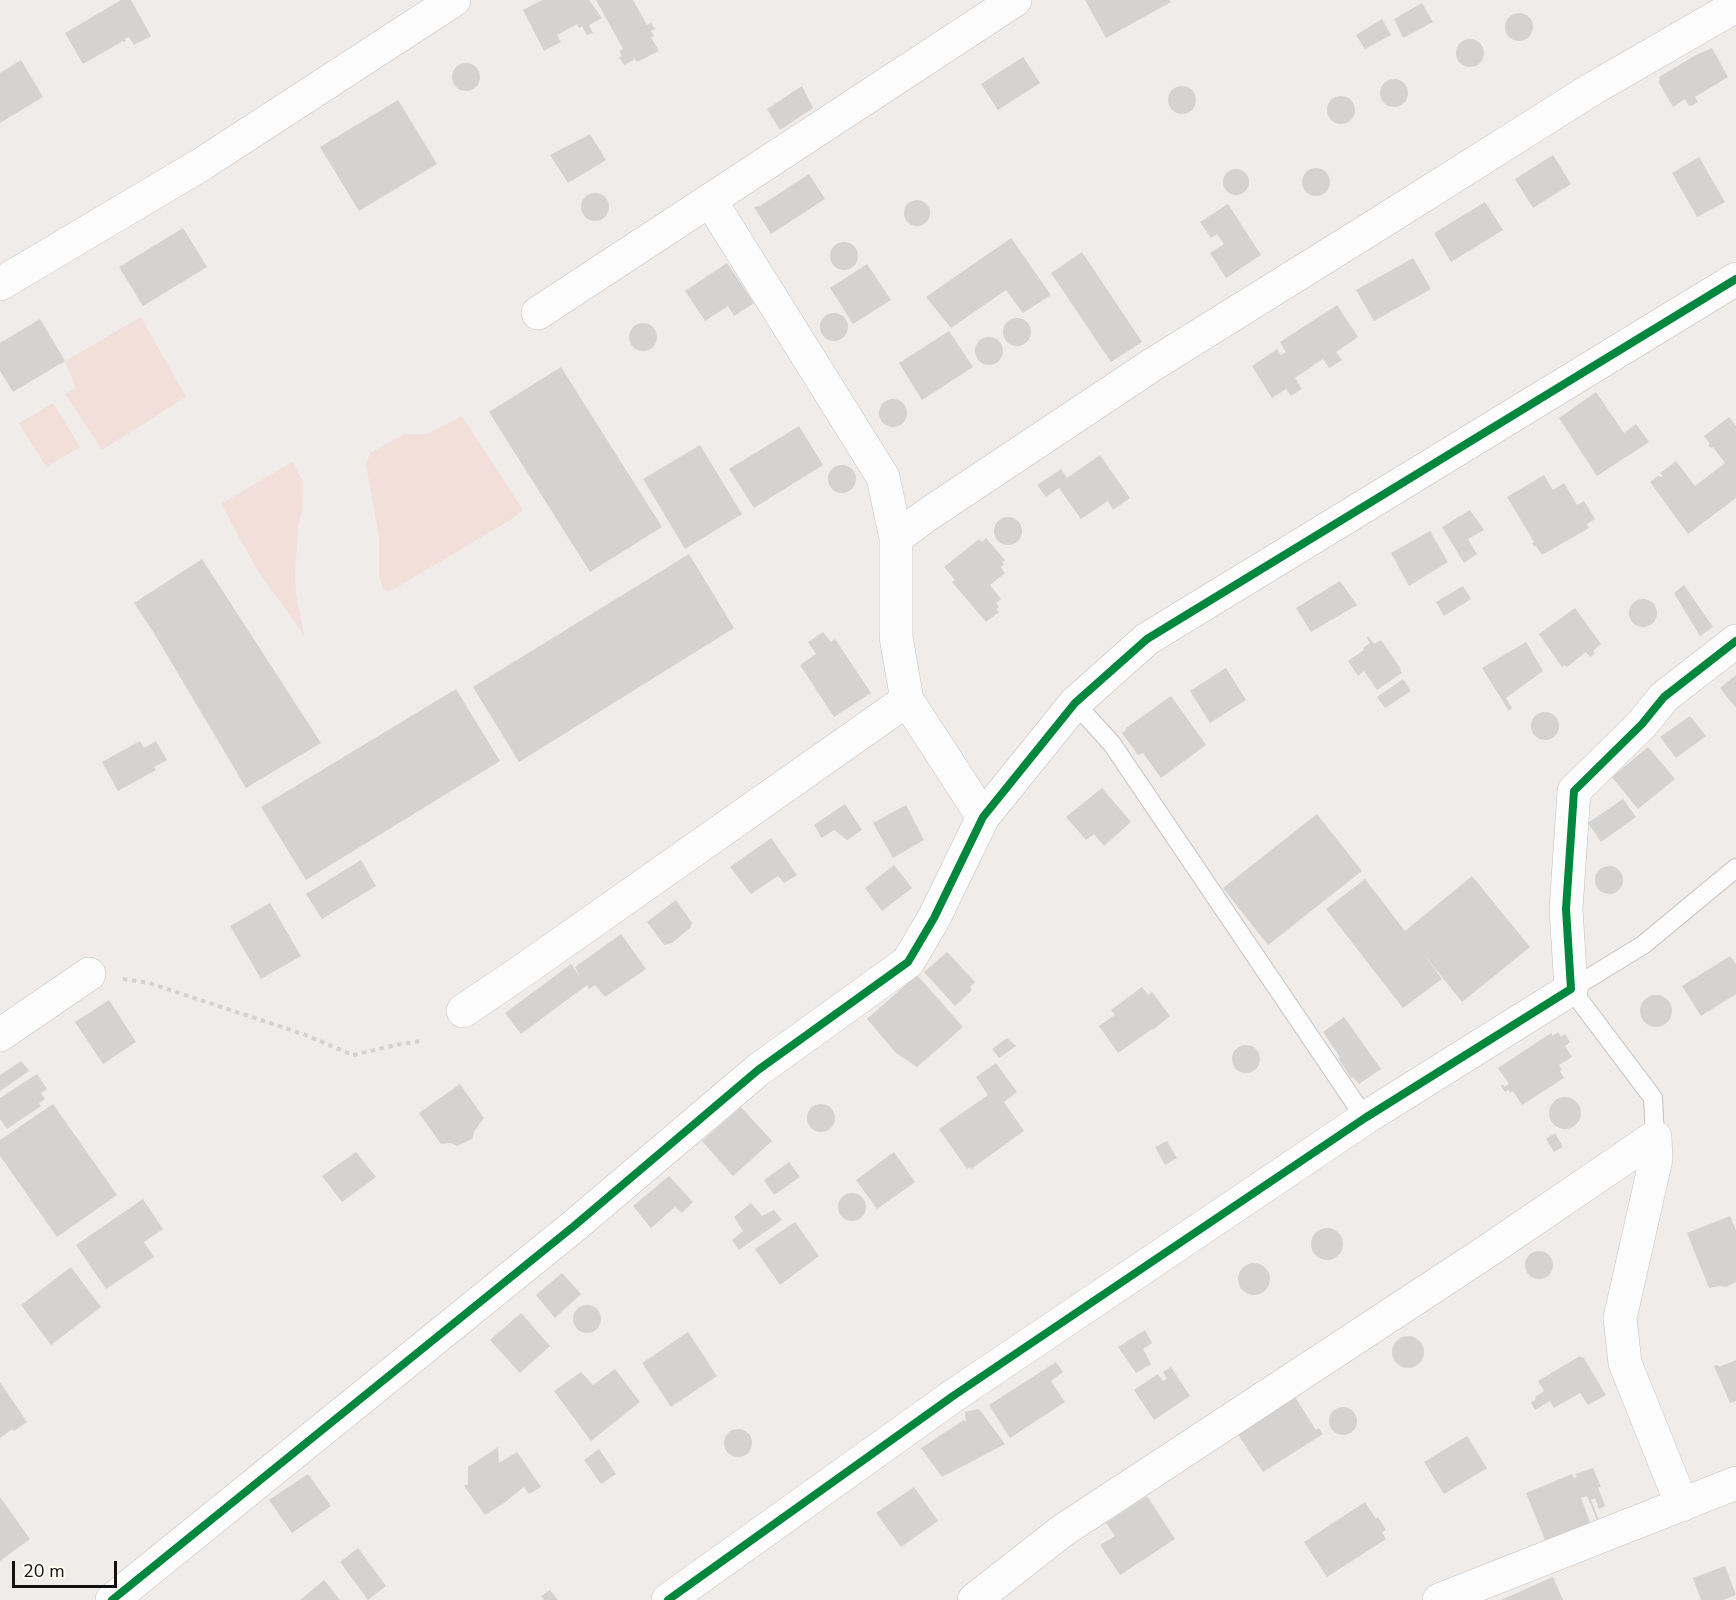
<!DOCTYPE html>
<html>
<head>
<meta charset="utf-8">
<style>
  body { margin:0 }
  #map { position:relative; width:1736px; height:1600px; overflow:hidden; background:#efece9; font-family:"Nunito Sans",sans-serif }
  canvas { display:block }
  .scale { position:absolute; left:12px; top:1561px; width:105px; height:27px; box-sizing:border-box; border:3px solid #13110f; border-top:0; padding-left:8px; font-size:18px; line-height:21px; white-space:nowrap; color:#13110f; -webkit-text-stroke:4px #fefaf4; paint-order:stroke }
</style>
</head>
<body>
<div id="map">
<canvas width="1736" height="1600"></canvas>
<div class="scale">20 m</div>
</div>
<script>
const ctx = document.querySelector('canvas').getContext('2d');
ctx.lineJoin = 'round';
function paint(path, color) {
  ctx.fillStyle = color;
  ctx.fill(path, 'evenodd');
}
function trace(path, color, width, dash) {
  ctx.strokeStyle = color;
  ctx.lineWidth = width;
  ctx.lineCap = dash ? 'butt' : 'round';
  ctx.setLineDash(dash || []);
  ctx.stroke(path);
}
paint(new Path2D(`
  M141,317L186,397L102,450L65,394L76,388L65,361Z
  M53,403L80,447L46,467L19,423Z
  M462,416L523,510L510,520L394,589L388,591L383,589L379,576V536L366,465L370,453L405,434H426Z
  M292,462L303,482L302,511L298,528L295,574L296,594L304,635L256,568L221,504Z`), '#f2dfd9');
paint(new Path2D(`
  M121,0H131L151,36L134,45L129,37L124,39L126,41L123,42V41L83,64L65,33Z
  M542,0H589L602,18L589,25L593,33L587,35L582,26L579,28L577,24L557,35L561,42L544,51L523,10Z
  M596,0H633L647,25L651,23L655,29L651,31L654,36L651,37L659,51L637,62L634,58H633L634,60L624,65L619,57L622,56L619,51L623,49Z
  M1085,0H1170L1171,2L1106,38Z
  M1422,3L1433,22L1403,38L1394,19Z
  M1505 27a14 14 0 1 1 28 0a14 14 0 1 1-28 0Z
  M1382,19L1391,35L1365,49L1356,35Z
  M1456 53a14 14 0 1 1 28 0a14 14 0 1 1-28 0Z
  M1712,48L1728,77L1695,97L1698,102L1693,105L1689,106L1685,99L1673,107L1658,81L1660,80L1659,77L1696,55Z
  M1023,57L1040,83L998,110L981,84Z
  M21,60L43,97L0,123V73Z
  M452 77a14 14 0 1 1 28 0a14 14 0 1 1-28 0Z
  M1380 93a14 14 0 1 1 28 0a14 14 0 1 1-28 0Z
  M802,86L813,108L780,130L767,109Z
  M1168 100a14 14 0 1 1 28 0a14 14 0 1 1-28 0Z
  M1327 110a14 14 0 1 1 28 0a14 14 0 1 1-28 0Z
  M398,100L437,164L359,211L320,147Z
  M590,134L606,160L568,183L550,155Z
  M1553,155L1571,184L1533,208L1515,179Z
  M1699,157L1725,202L1697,217L1672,173Z
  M1302 182a14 14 0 1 1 28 0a14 14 0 1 1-28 0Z
  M1223 182a13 13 0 1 1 26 0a13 13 0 1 1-26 0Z
  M809,174L825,199L771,234L754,207L760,206Z
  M581 207a14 14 0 1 1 28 0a14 14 0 1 1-28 0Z
  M904 213a13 13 0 1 1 26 0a13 13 0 1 1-26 0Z
  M1485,202L1503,230L1451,262L1434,233Z
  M1228,204L1261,255L1226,278L1210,253L1224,244L1217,234L1211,238L1200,222Z
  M183,228L207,267L143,306L119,267Z
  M1011,238L1051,295L1023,313L1006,290L951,328L926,297Z
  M830 256a14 14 0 1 1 28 0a14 14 0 1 1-28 0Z
  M1082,252L1142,342L1111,362L1051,273Z
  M1413,258L1431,289L1374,321L1356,290Z
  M727,263L754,303L734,316L728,306L705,321L685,291Z
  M867,264L891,300L853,324L830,288Z
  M1337,305L1358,337L1336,352L1342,360L1329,368L1323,359L1295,378L1302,389L1291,396L1286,389L1272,398L1252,366L1277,349L1281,355L1286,352L1280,342Z
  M820 327a14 14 0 1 1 28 0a14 14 0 1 1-28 0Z
  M1003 332a14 14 0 1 1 28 0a14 14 0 1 1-28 0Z
  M40,319L65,361L13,392L0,371V343Z
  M629 337a14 14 0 1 1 28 0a14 14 0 1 1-28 0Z
  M949,331L973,367L922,400L899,363Z
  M975 351a14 14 0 1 1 28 0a14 14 0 1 1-28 0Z
  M561,367L662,527L590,572L489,412Z
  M1596,392L1624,433L1636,424L1649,442L1597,476L1559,418Z
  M879 413a14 14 0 1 1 28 0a14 14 0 1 1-28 0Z
  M1729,417L1736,426V498L1688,534L1650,482L1659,475L1660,477L1663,476L1660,473L1676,461L1695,486L1725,463L1713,447L1711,448L1708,445L1710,444L1704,436Z
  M799,426L823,465L754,508L729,469Z
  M700,445L742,514L685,549L643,479Z
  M1100,455L1130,498L1113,510L1108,501L1081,519L1059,488L1046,497L1037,485L1061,469L1067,478Z
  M828 479a14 14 0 1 1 28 0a14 14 0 1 1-28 0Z
  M1544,475L1553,490L1564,483L1577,505L1584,501L1595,519L1587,524L1589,528L1542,555L1536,546L1534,547L1532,543L1534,542L1507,497Z
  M1470,510L1484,530L1468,539L1477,554L1464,563L1442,527Z
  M994 531a14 14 0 1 1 28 0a14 14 0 1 1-28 0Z
  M1430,531L1448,562L1409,586L1391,553Z
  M986,538L1005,560L1002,563L1004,564L1001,567L1005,573L990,585L1001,599L996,603L999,607L996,609L999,612L986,622L952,582L955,580L944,567L979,539L982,542Z
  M689,554L734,628L519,762L473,687Z
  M202,559L321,743L246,788L154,633L134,603Z
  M1340,581L1357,605L1311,632L1296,608Z
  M1684,585L1713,627L1700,636L1674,593Z
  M1463,586L1471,599L1444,616L1436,602Z
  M1629 613a14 14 0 1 1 28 0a14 14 0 1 1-28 0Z
  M1575,608L1601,644L1593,651L1595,653L1590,657L1586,652L1567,667L1565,665L1562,667L1539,634Z
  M823,632L831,642L835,639L871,693L834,717L800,665L816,654L808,642Z
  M1368,636L1374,644L1381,640L1401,669L1400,670L1402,673L1377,690L1364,671L1358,676L1348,661L1364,650L1363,648L1370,643L1367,638Z
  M1526,642L1543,671L1506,698L1512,708L1509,711L1482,668Z
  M1226,668L1246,700L1210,723L1190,691Z
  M1736,675V708L1720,688Z
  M1403,679L1411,691L1385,708L1377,697Z
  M456,689L500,761L306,880L261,807Z
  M1171,696L1206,745L1161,778L1143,753L1138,755L1122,733L1126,730V728Z
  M1531 726a14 14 0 1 1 28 0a14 14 0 1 1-28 0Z
  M1690,716L1706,736L1676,758L1660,737Z
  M140,741L144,748L156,741L167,760L154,767L156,770L118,791L102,762Z
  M1648,747L1675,779L1638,809L1612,777Z
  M1102,788L1131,822L1104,846L1094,834L1086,840L1066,817Z
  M1623,799L1636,817L1601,842L1588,823Z
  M845,804L862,830L847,840L834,830L822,838L814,825Z
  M906,805L924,840L893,858L873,823Z
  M1317,814L1362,871L1268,945L1223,888Z
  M771,838L797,875L784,883L778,876L751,894L730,867Z
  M361,860L376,886L322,919L306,894Z
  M894,865L912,888L882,911L865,888Z
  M1595 880a14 14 0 1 1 28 0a14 14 0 1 1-28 0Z
  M1472,876L1530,947L1462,1002L1423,953L1442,979L1403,1008L1326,909L1365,879L1405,931Z
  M676,900L692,923L690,928L672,943L664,945L647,922Z
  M270,903L301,956L261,979L230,926Z
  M621,934L646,969L605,997L595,985L589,989L587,985L521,1034L505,1013L571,964L580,977L575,967Z
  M947,952L975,982L970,987L972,990L955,1006L924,972Z
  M1730,956L1735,963H1736V994L1701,1016L1682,986Z
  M917,975L963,1027L917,1067L896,1053L867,1019Z
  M1142,987L1148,995L1152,992L1170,1016L1153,1030L1152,1029L1118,1053L1099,1026L1115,1015L1111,1010Z
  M1640 1011a16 16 0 1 1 32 0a16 16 0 1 1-32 0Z
  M109,1000L136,1042L103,1064L75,1022Z
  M1344,1017L1381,1069L1359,1084L1353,1077L1351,1078L1338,1058L1340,1057L1323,1032Z
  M1558,1032L1561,1037L1565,1034L1570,1042L1565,1046L1572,1057L1559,1065L1562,1070L1560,1071L1564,1078L1522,1105L1513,1091L1510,1093L1509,1090L1505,1092L1501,1086L1503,1084L1504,1087L1509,1084L1498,1068L1551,1033L1553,1036Z
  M1007,1038L1016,1046L999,1058L992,1049Z
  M1232 1059a14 14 0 1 1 28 0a14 14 0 1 1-28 0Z
  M21,1061L29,1071L0,1091V1075Z
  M996,1063L1017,1092L1004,1102L1024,1131L971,1169L970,1167L967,1169L939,1129L988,1095L976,1077Z
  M37,1074L47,1089L41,1093L45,1099L39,1103L41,1106L7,1129L0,1119V1098Z
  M460,1084L484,1118L475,1130L472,1139L457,1146L451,1143L441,1144L419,1113Z
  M1549 1113a16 16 0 1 1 32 0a16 16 0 1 1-32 0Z
  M807 1118a14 14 0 1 1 28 0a14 14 0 1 1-28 0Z
  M53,1104L117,1195L57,1237L0,1156V1140Z
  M741,1107L772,1141L733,1176L702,1141Z
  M1555,1133L1563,1147L1554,1152L1546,1139Z
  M1167,1141L1177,1158L1165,1165L1155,1147Z
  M356,1152L376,1177L342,1202L322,1176Z
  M894,1152L915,1182L877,1209L856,1180Z
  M789,1162L800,1177L774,1195L764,1180Z
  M669,1176L693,1202L682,1213L675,1207L651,1228L633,1206Z
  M838 1207a14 14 0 1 1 28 0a14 14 0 1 1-28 0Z
  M143,1199L163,1229L144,1242L154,1257L106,1289L76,1245Z
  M751,1203L762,1216L774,1210L782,1220L739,1250L732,1240L743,1231L734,1217Z
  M1730,1216L1736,1230V1282L1726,1287L1720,1286L1709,1288L1687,1233Z
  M795,1222L819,1256L780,1285L755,1249Z
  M1311 1244a16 16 0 1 1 32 0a16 16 0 1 1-32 0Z
  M1525 1265a14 14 0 1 1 28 0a14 14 0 1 1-28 0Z
  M1238 1279a16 16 0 1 1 32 0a16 16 0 1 1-32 0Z
  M71,1267L101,1307L51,1345L21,1305Z
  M562,1273L581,1294L555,1318L536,1295Z
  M573 1319a14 14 0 1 1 28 0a14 14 0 1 1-28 0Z
  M521,1313L550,1346L520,1373L490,1340Z
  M1145,1330L1152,1343L1143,1349L1151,1364L1136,1373L1118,1347Z
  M688,1332L717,1376L671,1407L642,1363Z
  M1392 1352a16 16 0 1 1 32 0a16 16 0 1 1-32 0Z
  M1580,1356L1582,1358L1583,1357L1606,1395L1588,1405L1580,1393L1554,1408L1550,1401L1535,1410L1531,1403L1536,1399L1535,1397L1544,1391L1538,1381Z
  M1736,1360V1401L1730,1403L1714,1366L1718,1365L1719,1367Z
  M1056,1362L1063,1372L1051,1381L1065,1402L1010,1438L989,1405Z
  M1171,1367L1190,1396L1154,1420L1134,1390L1158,1374L1163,1381L1167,1379L1163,1372Z
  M615,1369L640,1402L591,1441L554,1391L581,1372L593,1385Z
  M0,1382L27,1422L14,1431L12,1429L0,1438Z
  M1295,1397L1316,1430L1319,1428L1323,1434L1263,1472L1237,1433Z
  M1329 1421a14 14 0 1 1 28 0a14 14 0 1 1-28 0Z
  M979,1409L1005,1444L942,1477L921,1448L964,1420L966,1422L965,1412Z
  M724 1443a14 14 0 1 1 28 0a14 14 0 1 1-28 0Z
  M1467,1436L1487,1468L1444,1494L1424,1462Z
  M498,1447L499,1463L517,1452L541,1487L529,1494L524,1487L504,1503L485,1515L464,1486L468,1484V1467Z
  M599,1449L616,1474L601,1484L584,1460Z
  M1593,1468L1601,1487H1598L1605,1506L1599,1509L1595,1498L1591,1500L1599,1520H1597L1587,1496L1581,1498L1592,1527L1547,1545L1526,1493L1572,1474L1574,1478L1577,1477L1575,1474Z
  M308,1474L331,1506L292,1533L269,1500Z
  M914,1487L938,1521L901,1547L876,1513Z
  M1147,1496L1175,1539L1120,1575L1100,1545L1115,1536L1106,1523Z
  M0,1497L30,1539L0,1561Z
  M1365,1502L1376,1519L1378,1517L1386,1530L1382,1532L1386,1539L1327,1577L1304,1542Z
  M358,1548L386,1586L368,1600L340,1562Z
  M1725,1566L1736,1595L1723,1600H1701L1693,1578Z
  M1553,1577L1563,1600H1501Z
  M324,1580L340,1600H300Z
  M550,1590L558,1600H544L541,1596Z`), '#d5d3d1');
const lane = new Path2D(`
  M1075,703L1112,744L1365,1118
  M1655,1137L1653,1098L1571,989L1643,945L1736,868`);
const street = new Path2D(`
  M710,200L883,477L896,538V637L907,700L983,817
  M0,284L202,164L454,0
  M538,313L1015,0
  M896,538L927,515L1152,365L1375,226L1592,89L1736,6
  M463,1011L525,969L907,700
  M0,1035L89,974
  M1655,1137L1656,1159L1620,1318L1625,1363L1682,1505
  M112,1600L574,1226L758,1070L908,962L934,918L983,817L1075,703L1147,639L1736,279
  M668,1600L953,1396L1365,1118L1571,989L1566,909L1574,791L1642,724L1664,697L1736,641
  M974,1600L1062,1531L1486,1252L1655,1137
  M1439,1600L1736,1483`);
trace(lane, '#c4c2bf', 20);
trace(street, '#c4c2bf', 34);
trace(new Path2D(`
  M123,979L149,983L303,1034L353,1055L396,1045L421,1041`), '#d3d2d2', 4, [4.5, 4.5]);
trace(lane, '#fdfcfc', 18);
trace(street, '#fdfcfc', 33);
trace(new Path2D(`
  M112,1600L574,1226L758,1070L908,962L934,918L983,817L1075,703L1147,639L1736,279
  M668,1600L953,1396L1365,1118L1571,989L1566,909L1574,791L1642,724L1664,697L1736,641`), '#00873e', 8);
</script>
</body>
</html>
